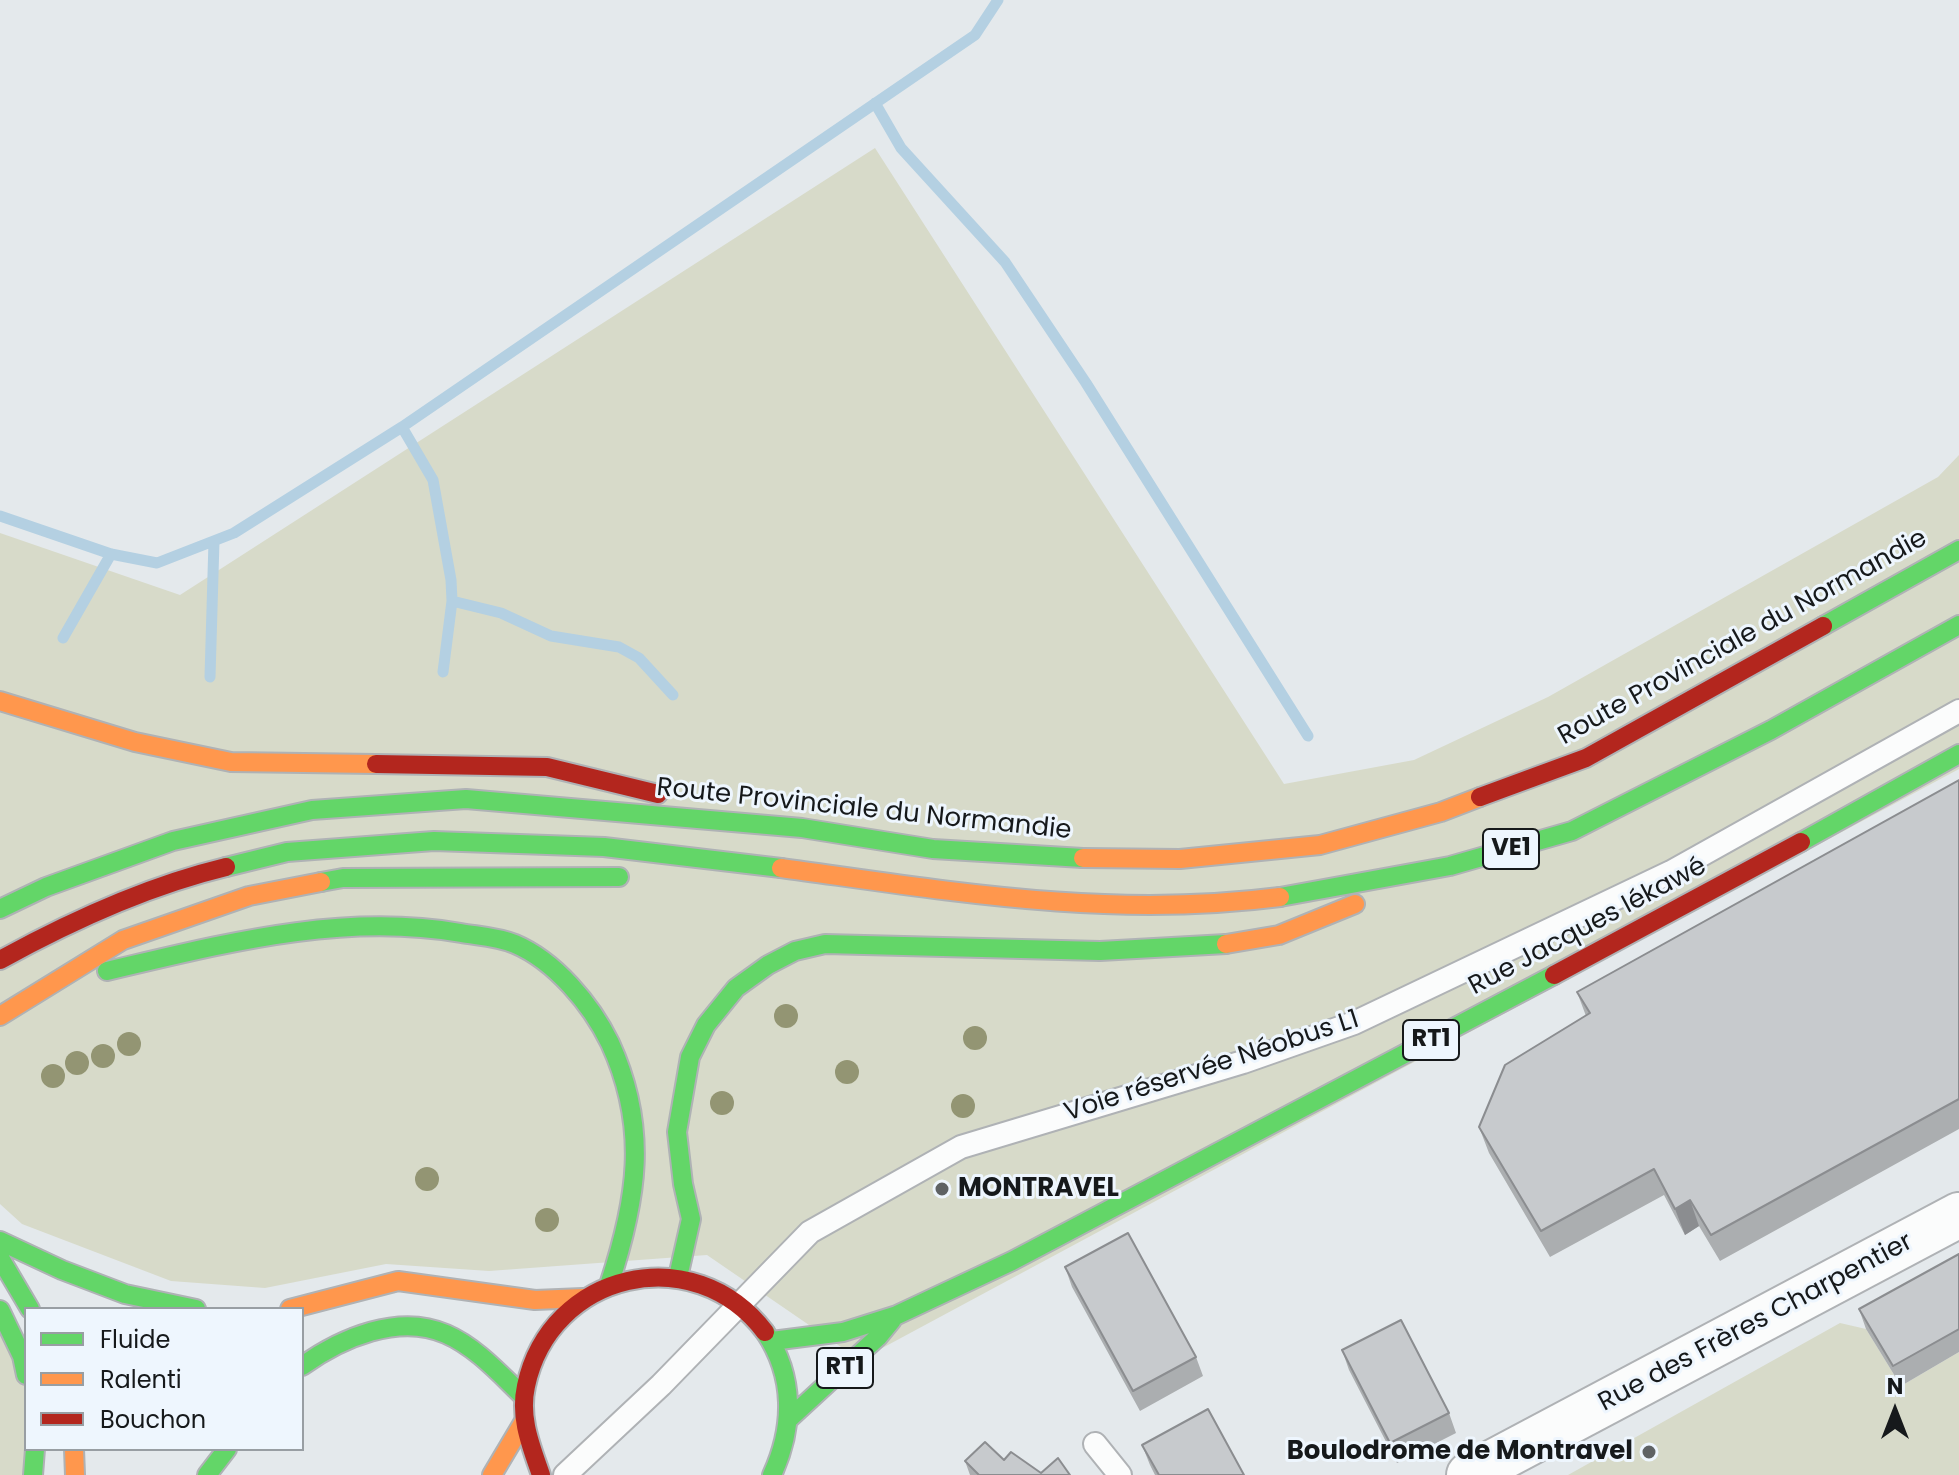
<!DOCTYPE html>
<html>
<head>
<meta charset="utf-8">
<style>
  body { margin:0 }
  #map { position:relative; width:1959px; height:1475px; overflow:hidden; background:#e4e9ec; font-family:Poppins,sans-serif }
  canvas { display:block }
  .legend { position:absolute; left:24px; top:1307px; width:280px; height:144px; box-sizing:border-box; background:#eef6fe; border:2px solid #989ea3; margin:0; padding:10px 14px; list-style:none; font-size:24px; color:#16191b }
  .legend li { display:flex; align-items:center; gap:16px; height:40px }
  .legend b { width:40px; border:2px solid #989ea3 }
  .north { position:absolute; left:1855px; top:1371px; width:80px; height:80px; -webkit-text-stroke:6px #eef6fe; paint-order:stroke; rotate:0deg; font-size:22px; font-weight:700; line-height:32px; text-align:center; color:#16191b }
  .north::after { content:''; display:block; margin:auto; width:28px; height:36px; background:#16191b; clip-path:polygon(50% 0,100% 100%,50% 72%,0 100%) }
</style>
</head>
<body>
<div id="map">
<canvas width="1959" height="1475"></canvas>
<ul class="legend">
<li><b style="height:10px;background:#63d668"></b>Fluide</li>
<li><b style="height:10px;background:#ff974d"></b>Ralenti</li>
<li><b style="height:10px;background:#b3261e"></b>Bouchon</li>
</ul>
<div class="north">N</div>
</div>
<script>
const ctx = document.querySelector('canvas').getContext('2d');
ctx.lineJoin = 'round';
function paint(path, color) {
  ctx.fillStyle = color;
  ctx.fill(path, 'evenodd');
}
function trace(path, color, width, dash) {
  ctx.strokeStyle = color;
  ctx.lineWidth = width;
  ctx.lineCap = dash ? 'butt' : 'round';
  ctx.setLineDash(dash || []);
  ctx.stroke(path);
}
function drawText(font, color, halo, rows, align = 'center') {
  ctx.font = font + ' Poppins,sans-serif';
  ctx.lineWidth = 6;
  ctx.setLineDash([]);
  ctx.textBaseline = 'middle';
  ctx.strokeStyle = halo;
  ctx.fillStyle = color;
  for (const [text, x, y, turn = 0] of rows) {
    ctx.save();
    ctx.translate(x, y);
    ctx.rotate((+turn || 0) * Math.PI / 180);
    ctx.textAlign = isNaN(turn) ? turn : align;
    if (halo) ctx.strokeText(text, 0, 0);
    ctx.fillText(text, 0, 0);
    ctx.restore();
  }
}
paint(new Path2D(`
  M875,148L1284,784L1414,760L1548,697L1938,477L1959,455V769L860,1360L707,1255L489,1271L386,1264L265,1288L171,1281L22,1224L0,1204V533L180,595Z
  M0,1310L26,1375V1449L33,1475H0Z
  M1840,1323L1866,1329L1901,1386L1959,1352V1475H1568Z`), '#d7dac9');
trace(new Path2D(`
  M875,103L901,148L1005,262L1086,383L1308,736
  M402,427L433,480L451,580L452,601L443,672
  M0,516L111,554L157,563L234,533L402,427L975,35L998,0
  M452,601L501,613L551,636L619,647L639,658L673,695
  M63,638L111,554
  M210,677L214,541`), '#b4d0e2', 11);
const lane = new Path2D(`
  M1095,1444L1120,1475
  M565,1475L661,1385L810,1232L961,1147L1243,1062L1354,1023L1671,872L1959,711`);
const street = new Path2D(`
  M1469,1475L1959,1215`);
const fast = new Path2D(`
  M1823,626L1959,550
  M1801,842L1959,754
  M226,867L287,852L434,841L604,847L781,868
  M321,882L343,878L619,877
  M1280,897L1450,866L1572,831L1771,730L1959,625
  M0,909L46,887L173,841L312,810L466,799L802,828L933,849L1083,858
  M107,971C223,944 341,912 461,933C478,936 498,937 515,944C555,961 591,1004 610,1043C649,1128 637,1200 609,1285
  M0,1241L62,1270L125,1294L196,1309
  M0,1258L30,1309
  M678,1277L691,1219L683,1184L677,1132L690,1057L706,1025L736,988L768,965L795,951L825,944L1100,951L1226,944
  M0,1310L22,1356L26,1375
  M765,1332C795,1377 794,1427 772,1475
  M772,1341L843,1332L897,1315L1012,1261L1554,975
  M302,1366C341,1338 399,1313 446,1334C476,1347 500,1374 523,1396
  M790,1418L878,1337L892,1320
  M33,1475L35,1449
  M207,1475L227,1449`);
const slow = new Path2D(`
  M0,701L135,742L231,762L376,764
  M1083,858L1180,859L1320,845L1441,812L1480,797
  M781,868C950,891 1109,919 1280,897
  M1226,944L1279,935L1355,904
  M0,1016L123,940L249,896L321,882
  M290,1309L398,1281L535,1300L583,1298
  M74,1449L75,1475
  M492,1475L523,1423`);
const jam = new Path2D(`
  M376,764L547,767L658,794
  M1480,797L1586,758L1823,626
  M0,960C71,921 147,886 226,867
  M1554,975L1801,842
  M541,1475C531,1446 519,1418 526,1386C550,1272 694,1238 765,1332`);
trace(lane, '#afb2b5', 26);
trace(street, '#afb2b5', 48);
trace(fast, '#afb2b5', 22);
trace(slow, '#afb2b5', 22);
trace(jam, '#afb2b5', 22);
trace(lane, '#fbfcfc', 22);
trace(street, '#fbfcfc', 44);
trace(fast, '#63d668', 18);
trace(slow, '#ff974d', 18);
trace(jam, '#b3261e', 18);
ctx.fillStyle = '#939573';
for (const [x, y] of [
  [786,1016],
  [975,1038],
  [129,1044],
  [103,1056],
  [77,1063],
  [847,1072],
  [53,1076],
  [722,1103],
  [963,1106],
  [427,1179],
  [547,1220]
]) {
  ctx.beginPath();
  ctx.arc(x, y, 12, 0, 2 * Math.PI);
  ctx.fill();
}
paint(new Path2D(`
  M1959,780V1129L1720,1261L1699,1226L1685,1235L1664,1195L1550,1257L1489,1153L1479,1127L1586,1016L1577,992Z
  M1959,1254V1352L1901,1386L1866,1329L1859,1309Z
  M1065,1267L1196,1357L1203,1376L1140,1411L1072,1287Z
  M1342,1350L1449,1413L1456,1433L1397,1463L1349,1370Z
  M1142,1445L1244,1475H1155L1150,1465Z
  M1004,1460L1041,1473L1070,1475H970L965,1461Z`), '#abaeb0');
paint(new Path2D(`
  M1690,1200L1699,1226L1685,1235L1675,1209Z`), '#8b8d90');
const building = new Path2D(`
  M1959,780V1099L1711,1235L1690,1200L1675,1209L1654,1169L1541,1231L1479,1127L1505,1065L1590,1013L1577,992Z
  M1128,1233L1196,1357L1133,1391L1065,1267Z
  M1959,1254V1329L1893,1366L1859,1309Z
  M1401,1320L1449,1413L1390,1443L1342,1350Z
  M1208,1409L1244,1475H1159L1142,1445Z
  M985,1442L1004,1460L1011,1452L1041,1473L1058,1458L1070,1475H979L965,1461Z`);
paint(building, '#c7cacd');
trace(building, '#8b8d90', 2);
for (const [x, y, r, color] of [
  [942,1189,8,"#5e6264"],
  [1649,1452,8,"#5e6264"]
]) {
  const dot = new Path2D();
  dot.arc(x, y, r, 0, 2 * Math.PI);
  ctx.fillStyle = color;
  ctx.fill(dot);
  trace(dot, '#eef6fe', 3);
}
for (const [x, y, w] of [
  [1511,849,56],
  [1431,1040,56],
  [845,1368,56]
]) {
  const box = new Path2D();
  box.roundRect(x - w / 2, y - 20, w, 40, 6);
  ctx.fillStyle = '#eef6fe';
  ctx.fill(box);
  trace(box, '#16191b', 2);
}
drawText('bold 24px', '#16191b', null, [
  ["VE1",1511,849],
  ["RT1",1431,1040],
  ["RT1",845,1368]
]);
drawText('26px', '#16191b', '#eef6fe', [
  ["Route Provinciale du Normandie",1743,638,-29],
  ["Route Provinciale du Normandie",864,810,6],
  ["Rue Jacques Iékawé",1588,927,-28],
  ["Voie réservée Néobus L1",1212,1067,-18],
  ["Rue des Frères Charpentier",1756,1323,-28]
]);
drawText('bold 26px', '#16191b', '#eef6fe', [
  ["MONTRAVEL",958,1189],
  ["Boulodrome de Montravel",1633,1452,"right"]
], 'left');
</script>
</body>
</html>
